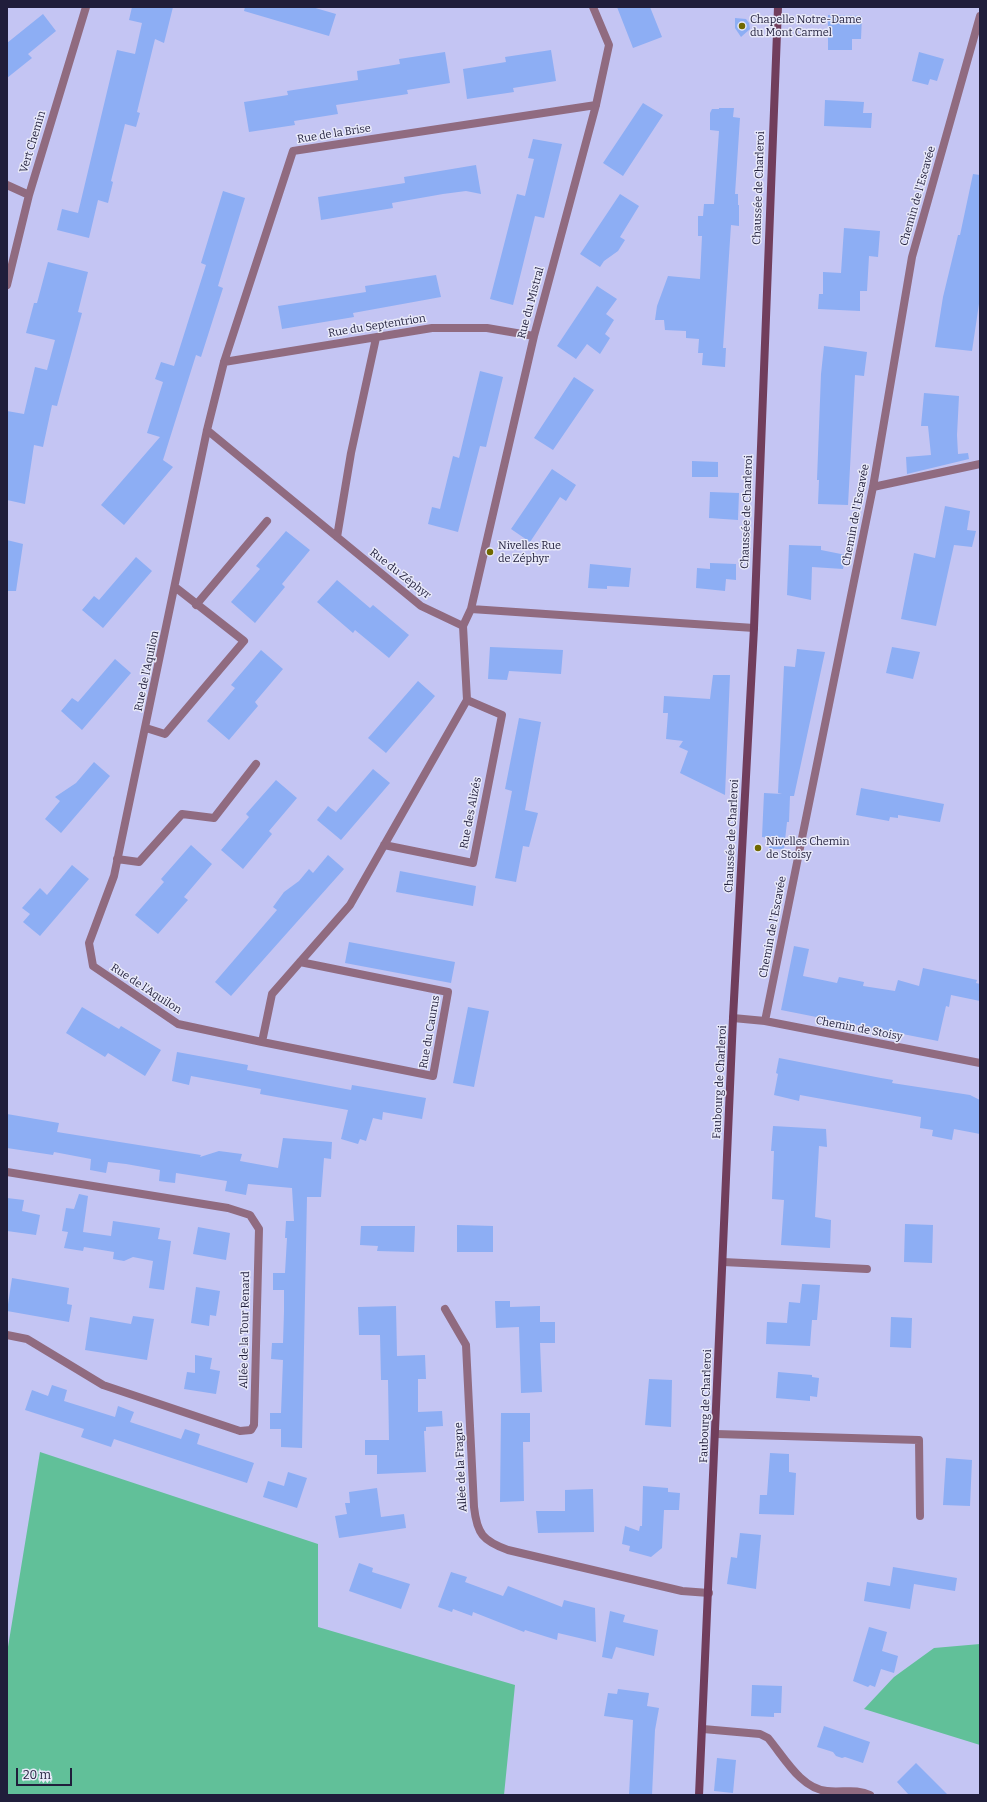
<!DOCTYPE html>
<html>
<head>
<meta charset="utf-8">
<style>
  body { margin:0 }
  #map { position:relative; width:987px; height:1802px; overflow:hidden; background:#c4c5f3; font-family:Bitter,serif }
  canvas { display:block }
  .frame { position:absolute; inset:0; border:8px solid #201e3b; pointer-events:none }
  .scale { position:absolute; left:16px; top:1768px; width:56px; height:18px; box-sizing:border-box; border:2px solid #201e3b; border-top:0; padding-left:5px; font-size:12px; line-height:14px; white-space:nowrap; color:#201e3b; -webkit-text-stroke:3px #e8e9f9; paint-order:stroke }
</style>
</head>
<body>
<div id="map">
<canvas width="987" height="1802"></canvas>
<div class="frame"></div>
<div class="scale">20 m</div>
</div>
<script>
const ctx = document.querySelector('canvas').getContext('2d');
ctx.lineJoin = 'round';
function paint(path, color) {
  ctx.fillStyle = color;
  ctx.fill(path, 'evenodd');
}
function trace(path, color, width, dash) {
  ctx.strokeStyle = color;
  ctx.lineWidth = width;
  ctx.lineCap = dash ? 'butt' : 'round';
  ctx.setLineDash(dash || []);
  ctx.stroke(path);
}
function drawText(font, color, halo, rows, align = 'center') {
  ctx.font = font + ' Bitter,serif';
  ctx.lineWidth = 3;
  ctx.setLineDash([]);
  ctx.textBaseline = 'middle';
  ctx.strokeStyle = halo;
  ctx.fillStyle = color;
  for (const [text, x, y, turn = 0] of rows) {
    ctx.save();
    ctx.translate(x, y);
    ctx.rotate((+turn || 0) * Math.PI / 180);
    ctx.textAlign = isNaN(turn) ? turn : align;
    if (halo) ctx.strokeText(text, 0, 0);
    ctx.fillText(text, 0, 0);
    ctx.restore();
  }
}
paint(new Path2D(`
  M40,1452L318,1544V1627L515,1685L504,1795H7V1653Z
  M980,1644V1745L864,1709L894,1677L934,1648Z`), '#61c099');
paint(new Path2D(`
  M132,7H173L164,43L155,39L137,112L140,113L136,127L125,124L111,181L113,182L108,203L98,200L89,238L57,230L62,209L78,213L117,50L135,54L142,23L129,20Z
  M245,7H312L336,14L329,36L244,11Z
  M617,7H650L662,37L633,48Z
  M43,14L56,31L28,54L32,58L7,78V43Z
  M828,15L862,16L861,39H852V50H828Z
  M735,18L746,19L749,23L750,29L741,37L735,28Z
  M551,50L556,81L513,88L514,92L467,99L463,69L506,62L505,57Z
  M445,52L450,83L407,90L408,94L336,105L338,114L294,121L295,125L249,132L244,102L288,95L287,91L358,80L357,71L400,64L399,59Z
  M919,52L944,59L937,81L930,79L928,85L912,81Z
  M825,100L864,102L863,113H872L871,128L824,126Z
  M643,103L663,115L623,176L603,163Z
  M719,108H734L733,117L740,118L735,194H738V205H739V226L731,225L723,348H726L725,367L702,365L703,353H698L699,339L686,338V331L665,330L664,320H655L657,306L668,276L700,279L702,236H698V216H703L704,204H714L719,131L710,130V113L712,109H719Z
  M533,139L562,144L544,218L535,216L513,305L490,299L517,194L525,196L534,159L528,158Z
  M476,165L481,194L466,191L443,194L392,203L393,208L321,220L318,197L405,183L404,177Z
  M973,174L980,175V297L972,351L935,347L943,297L958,235H960Z
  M223,191L245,198L218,286L223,288L201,357L196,355L163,460L173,467L124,525L101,505L160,437L147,433L163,382L155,379L161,362L174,366L206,265L201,263Z
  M620,194L639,206L620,237L625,240L618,251L604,261L600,267L580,254Z
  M844,228L880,231L878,257L869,256L867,291H860V311L818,309L819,294H823V272L841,273Z
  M48,262L88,272L78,312L82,313L57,406L52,405L43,447L34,445L25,504L7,500V411L24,414L35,367L47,370L55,340L26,333L34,303H37Z
  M436,275L441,297L353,313L354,317L282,329L278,306L366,292L365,286Z
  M597,286L617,299L606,314L614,320L605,334L610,338L600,354L587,344L576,359L557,346Z
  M824,346L867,352L864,376L855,375L848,505L818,504L819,480H817L821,374Z
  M480,371L503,377L486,447L480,446L458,532L428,524L432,507L440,509L453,456L459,458Z
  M574,377L594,390L553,450L534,438Z
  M924,393L959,396L957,435L958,454L968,453L969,459L907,474L906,457L931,455L928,426H921Z
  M692,461L718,462V477H692Z
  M552,469L576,485L566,501L560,497L530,542L511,529Z
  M710,492L739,493L738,520L709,518Z
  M945,506L970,511L967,530L976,531L972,547L954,545L936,626L901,619L914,553L935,558Z
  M286,531L310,550L282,584L285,587L255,623L231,602L260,569L256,566Z
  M7,540L23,544L16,591H7Z
  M789,545L821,546V550L846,555L843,569L812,567L811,600L787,595Z
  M136,557L152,571L103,628L82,610L94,596L99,600Z
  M710,563L736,564V580L726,579L725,591L696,588L697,568L710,569Z
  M590,564L631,568L629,587L607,586V589L588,588Z
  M337,580L370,608L373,605L409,635L389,658L355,630L353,633L317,602Z
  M490,647L563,650L561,674L509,671L507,680L488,679Z
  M892,647L920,652L913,679L886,673Z
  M797,649L825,652L794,796H790L789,822H787L784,849H769L770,838L762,837L764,793L782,794L778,793L784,666L795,667Z
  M261,650L283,669L255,702L258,706L229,740L207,721L235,688L231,685Z
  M115,659L131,673L82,730L61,711L72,698L78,702Z
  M713,675H730L725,795L680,773L688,751L679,747L683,741L666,739L668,713H663L664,696L710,699Z
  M418,681L435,696L386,753L368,738Z
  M519,718L541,722L525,810L538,813L529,847L523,846L516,882L495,878L512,791L505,789Z
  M94,762L110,776L61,833L45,819L60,801L55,797L76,783Z
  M373,769L390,783L341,840L317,820L328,806L336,812Z
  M276,780L297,798L269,831L272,834L243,869L221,850L249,817L246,814Z
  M861,788L944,804L940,822L898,815V818L890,817L889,821L856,815Z
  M191,845L212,864L184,897L188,900L158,934L135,915L164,882L161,879Z
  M328,855L344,869L231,996L215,982L277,910L273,907L284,892L299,881L309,869L313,873Z
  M72,865L89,879L40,936L23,922L30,914L22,908L40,888L47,895Z
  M400,871L476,886L473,906L396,892Z
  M349,942L455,962L451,983L345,963Z
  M794,946L809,949L803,976L837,983L839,977L864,982L863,986L895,991L898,980L919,986L923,968L977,980L976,983L980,984V1001L951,995L949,1007L946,1006L938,1041L781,1010Z
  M82,1007L119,1029L121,1026L161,1050L145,1076L108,1053L105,1057L66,1033Z
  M468,1007L489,1011L474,1087L453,1083Z
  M177,1052L248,1065L247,1070L351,1090L352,1085L426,1098L422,1119L383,1112L382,1120L373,1118L366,1141L360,1139L358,1144L341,1139L348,1110L260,1094L261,1089L191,1076L189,1085L172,1081Z
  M779,1058L881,1078L893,1080L892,1083L970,1095L980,1100V1134L954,1129L952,1140L932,1136L933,1130L920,1128L921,1117L800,1095L799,1101L774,1095L778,1074L776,1073Z
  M7,1114L59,1123L57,1132L201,1155L200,1157L219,1151L242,1154L240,1161L278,1168L283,1138L332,1142L331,1159L324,1158L321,1197H307L302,1448L281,1447V1429H270V1413H281L283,1360L271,1359L272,1343H283L284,1312V1290H273V1273H285L287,1238H285L286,1221H294L292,1188L248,1184L246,1195L225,1191L227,1181L176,1173L175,1183L166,1182L159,1181L160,1170L126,1164L108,1162L106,1173L90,1170L91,1159L54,1152L53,1155L7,1148Z
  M773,1126L826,1129L827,1147L819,1146L815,1217L831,1220L830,1248L781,1245L784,1200L772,1199L774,1151H771Z
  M79,1194L88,1196L83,1232L111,1236L113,1221L160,1228L158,1239L171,1241L164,1290L149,1288L153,1261L133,1257L124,1261L113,1259L114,1252L84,1247L83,1251L64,1248L68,1232L62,1231L66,1208L74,1209Z
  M7,1198L24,1200L22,1211L40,1215L36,1235L7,1231Z
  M905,1224L933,1225L932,1263L904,1262Z
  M457,1225L493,1226V1252H457Z
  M361,1226H415L414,1252L377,1251L378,1246L360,1245Z
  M198,1227L230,1233L226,1260L193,1254Z
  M12,1278L69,1288L67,1304L72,1305L69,1322L7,1311Z
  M802,1284L820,1285L817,1320H812L810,1346L766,1344L767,1322L787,1323L789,1302L800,1303Z
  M196,1287L220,1291L216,1316L210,1315L209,1326L191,1323Z
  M495,1301H510V1307L540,1306V1322H555V1343H540L542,1392L521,1393L519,1327L496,1328Z
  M396,1306L397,1356L425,1355L426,1379H418V1412L442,1411L443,1426L426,1427V1431H424L426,1472L377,1474V1455H365V1440H389L388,1380H381L380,1335H359L358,1307Z
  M133,1316L154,1319L147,1360L85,1350L90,1317L131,1324Z
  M891,1317L912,1318L911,1348L890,1347Z
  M195,1355L212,1358L210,1369L220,1371L216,1394L184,1389L187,1372L195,1373Z
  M778,1372L812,1375V1377L819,1378L817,1397L810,1396V1401L776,1398Z
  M649,1379L672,1380L671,1427L645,1425Z
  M52,1385L67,1390L64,1401L115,1417L118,1406L134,1412L130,1422L181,1439L185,1429L200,1434L197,1444L254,1463L247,1483L114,1439L111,1447L81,1437L84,1429L25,1410L32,1390L48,1396Z
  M501,1413H530V1442H523L524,1501L500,1502Z
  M770,1453L789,1454V1472L796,1473L794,1515L759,1514L760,1495H767Z
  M946,1458L972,1460L970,1506L943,1505Z
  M288,1472L307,1478L297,1508L263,1497L268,1481L284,1486Z
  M643,1486L668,1488V1492L680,1493L679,1510H664L662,1548L651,1557L629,1551L630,1546L622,1544L625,1526L639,1531L640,1526H642Z
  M377,1488L381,1517L404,1514L406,1528L339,1538L335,1516L347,1514L345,1503H350L349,1492Z
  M593,1489L594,1532L538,1533L536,1511H565V1490Z
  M740,1533L761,1535L756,1589L727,1584L731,1557L737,1558Z
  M359,1563L373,1568L372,1572L410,1584L401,1609L349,1591Z
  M893,1567L957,1578L955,1591L914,1584L910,1609L864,1601L867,1582L890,1586Z
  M451,1572L467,1577L465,1582L503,1596L508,1586L562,1607L564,1600L595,1608L596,1642L558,1633L557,1640L525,1630L524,1632L473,1612L472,1616L453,1609L452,1612L438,1607Z
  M610,1611L625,1615L623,1622L658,1630L654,1656L616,1647L612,1659L602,1657Z
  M869,1627L887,1632L882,1651L898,1656L894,1673L881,1669L875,1687L870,1685L868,1687L853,1681Z
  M752,1685L782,1686L781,1713H774V1717L751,1716Z
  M618,1689L649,1693L647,1706L659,1708L655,1730L652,1795H629L633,1720L604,1716L608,1693L617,1694Z
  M824,1726L870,1742L863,1763L845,1757L842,1758L836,1756L833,1752L817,1747Z
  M717,1758L736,1760L733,1793L714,1791Z
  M916,1763L948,1795H909L897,1782Z`), '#8daef4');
trace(new Path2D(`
  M723,1262L867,1269
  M716,1434L919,1440L920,1516`), '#906b80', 8);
trace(new Path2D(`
  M7,185L29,195
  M7,285L29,195L86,7
  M224,362L432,328H487L534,336
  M207,430L421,606L463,626L471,609L534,336L596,105L609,45L593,7
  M873,487L980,464
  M337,537L351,453L376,338
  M196,605L267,521
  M471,609L754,628
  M463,626L467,700L350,905L272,994L262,1042L178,1024L93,966L89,943L114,876L207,430L224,362L293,151L596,105
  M146,728L165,734L244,641L175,587
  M384,845L473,863L502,715L467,700
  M117,859L139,862L182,814L214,818L256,764
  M733,1018L765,1021L980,1063
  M765,1021L873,487L912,257L980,16
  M262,1042L433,1076L448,992L300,962
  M7,1172L228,1208L250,1215L259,1229L254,1425L251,1430L240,1431L103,1385L27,1339L7,1335
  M445,1309L466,1345L474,1507C477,1534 483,1541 508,1550L682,1591L709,1593
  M703,1729L760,1734L768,1738C784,1757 801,1789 827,1791C841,1793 857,1788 870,1795`), '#906b80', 8);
trace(new Path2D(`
  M699,1795L733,1018L754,628L778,7`), '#713e5c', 8);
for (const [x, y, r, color] of [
  [742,26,4,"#706800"],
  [490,552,4,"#706800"],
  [758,848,4,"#706800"]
]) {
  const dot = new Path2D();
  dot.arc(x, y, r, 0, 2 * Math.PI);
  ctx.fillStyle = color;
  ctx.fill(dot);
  trace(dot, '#e8e9f9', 1.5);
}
drawText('11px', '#201e3b', '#e8e9f9', [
  ["Chapelle Notre-Dame",750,20],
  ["du Mont Carmel",750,33],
  ["Nivelles Rue",498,546],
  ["de Zéphyr",498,559],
  ["Nivelles Chemin",766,842],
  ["de Stoisy",766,855]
], 'left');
drawText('11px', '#201e3b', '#e8e9f9', [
  ["Rue de la Brise",334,134,-9],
  ["Vert Chemin",33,142,-73],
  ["Chaussée de Charleroi",759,188,-88],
  ["Chemin de l'Escavée",918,196,-74],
  ["Rue du Mistral",531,303,-75],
  ["Rue du Septentrion",377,326,-9],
  ["Chaussée de Charleroi",747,512,-88],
  ["Chemin de l'Escavée",856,515,-79],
  ["Rue du Zéphyr",400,574,38],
  ["Rue de l'Aquilon",147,671,-78],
  ["Rue des Alizés",471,813,-79],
  ["Chaussée de Charleroi",732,836,-87],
  ["Chemin de l'Escavée",773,927,-79],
  ["Rue de l'Aquilon",146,989,33],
  ["Chemin de Stoisy",859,1029,11],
  ["Rue du Caurus",430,1032,-80],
  ["Faubourg de Charleroi",720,1082,-87],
  ["Allée de la Tour Renard",245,1330,-89],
  ["Faubourg de Charleroi",706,1406,-88],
  ["Allée de la Fragne",461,1467,-93]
]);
</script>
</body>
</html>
